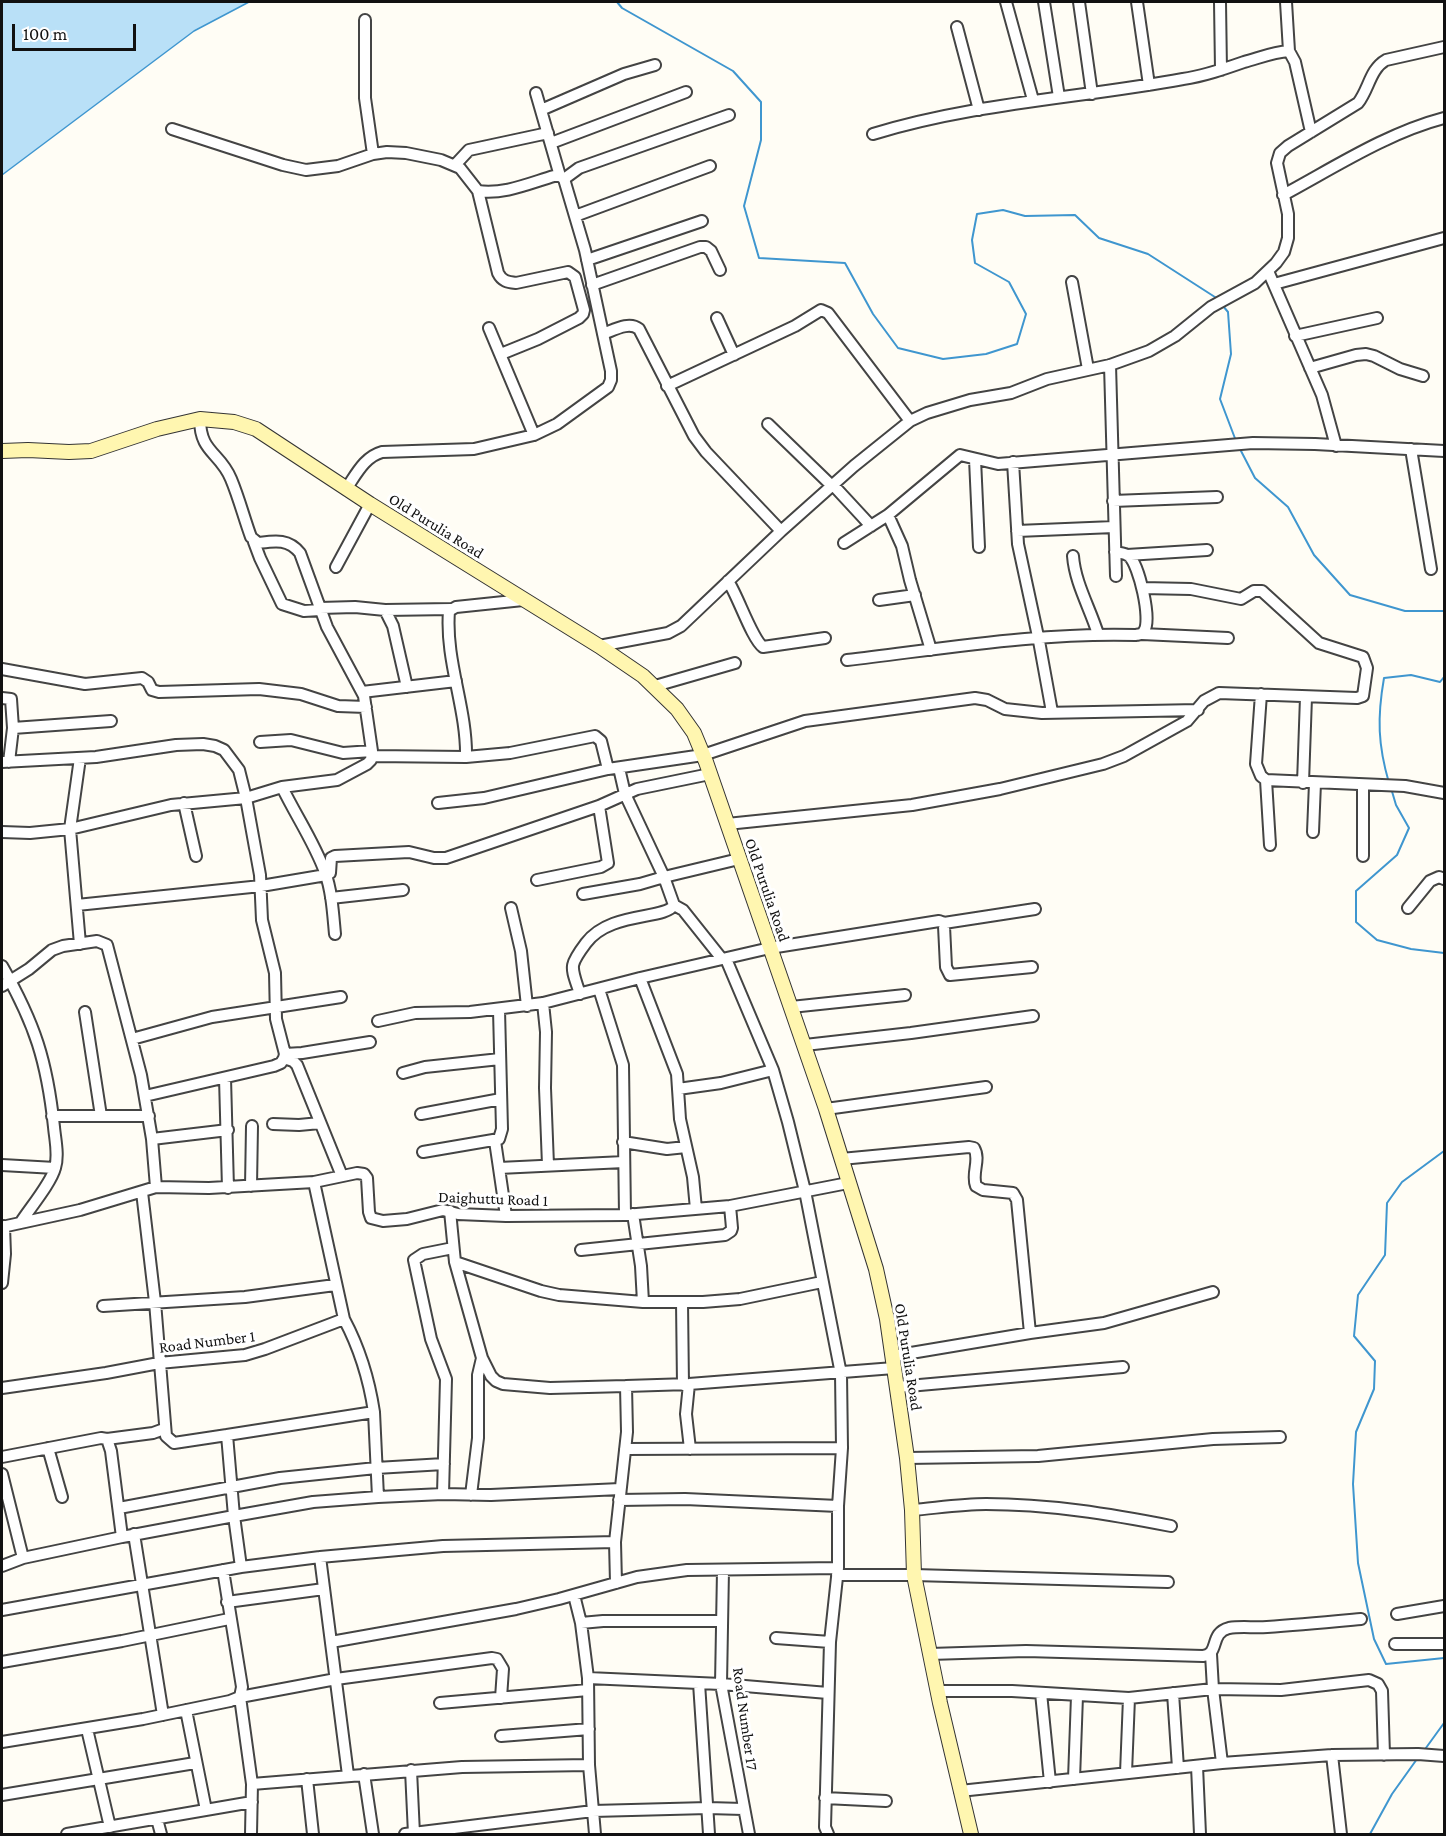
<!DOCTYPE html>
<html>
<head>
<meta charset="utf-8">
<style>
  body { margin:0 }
  #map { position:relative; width:1446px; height:1836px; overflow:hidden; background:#fffdf5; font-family:"Crimson Pro",serif }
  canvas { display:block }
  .frame { position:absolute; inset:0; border:3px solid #111; pointer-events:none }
  .scale { position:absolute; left:12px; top:24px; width:124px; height:27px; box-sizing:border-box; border:3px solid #111; border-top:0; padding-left:8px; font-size:18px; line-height:21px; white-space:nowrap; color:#111; -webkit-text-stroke:4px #fff; paint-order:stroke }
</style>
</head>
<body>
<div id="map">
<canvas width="1446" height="1836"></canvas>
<div class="frame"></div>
<div class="scale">100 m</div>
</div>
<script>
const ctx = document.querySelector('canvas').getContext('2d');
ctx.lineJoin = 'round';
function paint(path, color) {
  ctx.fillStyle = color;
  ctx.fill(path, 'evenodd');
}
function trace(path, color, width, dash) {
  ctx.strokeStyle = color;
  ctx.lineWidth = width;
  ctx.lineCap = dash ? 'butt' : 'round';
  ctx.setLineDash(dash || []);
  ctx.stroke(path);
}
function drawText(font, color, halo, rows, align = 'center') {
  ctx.font = font + ' "Crimson Pro",serif';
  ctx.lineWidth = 6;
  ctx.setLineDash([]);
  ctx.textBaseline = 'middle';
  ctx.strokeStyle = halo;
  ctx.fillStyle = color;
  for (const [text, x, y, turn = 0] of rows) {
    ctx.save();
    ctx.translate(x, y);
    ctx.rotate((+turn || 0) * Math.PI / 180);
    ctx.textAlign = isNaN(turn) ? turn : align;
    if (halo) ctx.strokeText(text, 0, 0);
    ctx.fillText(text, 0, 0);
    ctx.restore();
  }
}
const water = new Path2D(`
  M2,2H249L194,31L2,175Z`);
paint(water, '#b9e0f7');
trace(water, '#3f96cf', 1.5);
trace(new Path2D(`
  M617,2L622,8L733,71L761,102V140L744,206L759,258L845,263L873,314L898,348L943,359L986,354L1017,344L1026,314L1009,282L975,263L972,240L977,214L1003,210L1025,216L1075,215L1099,238L1148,254L1218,299
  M1223,306L1228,312L1231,354L1220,399L1236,441
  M1240,449L1255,478L1288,507L1314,555L1350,595L1405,611H1444
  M1389,783C1378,745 1377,718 1384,678L1411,675L1440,682L1444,677
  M1391,788L1396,805L1409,828L1397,855L1356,891V922L1377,940L1411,949L1444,953
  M1444,1151L1402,1182L1387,1203L1385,1255L1358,1295L1354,1336L1375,1361L1374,1389L1356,1432L1353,1484L1358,1563L1374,1639L1386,1664L1444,1658
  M1423,1752L1444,1723
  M1370,1834L1392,1794L1417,1759`), '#3f96cf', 2);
const minor = new Path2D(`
  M1006,2L1033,100
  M1044,2L1059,97
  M1079,2L1092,94
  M1137,2L1149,85
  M1220,2L1221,70
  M1286,2L1289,51
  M365,20V98L373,154
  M957,27L979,110
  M536,93L560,176
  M541,110L624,74L655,65
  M172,129L283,165L306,170L338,166L373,154L387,152L406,153L441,160L460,168L478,191C503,195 530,183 554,176H560L564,179L585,250L611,371V380L608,387L557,424L534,435L474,449L382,452C364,457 356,475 346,489
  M873,134C974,103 1080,98 1183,79C1204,76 1224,69 1244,62C1259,58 1273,52 1289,51L1295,62L1311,132
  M551,143L686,92
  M455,165L469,150L548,133
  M564,179L579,168L729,115
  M478,191L498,273C502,281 507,282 516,283L568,272L575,277L584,310L583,314L579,318L538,339L501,354
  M1283,195C1335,167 1387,133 1444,118
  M575,216L710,166
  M587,260L702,221
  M1268,271L1322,395L1336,446
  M1072,282L1088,369
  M1274,284L1444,238
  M592,285L700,247H706L711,251L720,270
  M717,318L734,355
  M489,328L534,435
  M603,334C614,330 629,321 639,329L694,436L706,452L781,531
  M1295,336L1377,318
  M1110,365L1116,576
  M1310,368L1356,355L1366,354L1374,356L1400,369L1423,376
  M667,386L795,326L821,310L828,313L910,421
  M768,424L832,486H834L871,526
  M1411,449L1431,569
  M975,459L979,547
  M1013,462L1018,544L1039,641L1052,712
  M1113,501L1217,497
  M888,515L902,546L910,580L931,650
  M1017,531L1114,527
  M254,542L260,558L282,604L304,611L320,610
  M844,543L888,515L960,455L998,464L1253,443L1315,444L1444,451
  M1127,555L1207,550
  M1073,556C1075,583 1090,608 1098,634
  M336,567L370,504
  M728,581C738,596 752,639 763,647L825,638
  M879,600L915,595
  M320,608L355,607L385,610L393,626L407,687
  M385,610L451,609
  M1142,634L1228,638
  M599,646L668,633L681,626L781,531L854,466L910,421L927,413L970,400L1011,393L1047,379L1110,365L1149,351L1175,336L1211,307L1255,283L1276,263L1284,252L1288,238V214L1277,163L1280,153L1288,146L1358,103C1369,89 1370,69 1386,60L1444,47
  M847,660C941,649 1041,632 1136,635C1140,634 1142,635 1144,631C1152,620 1139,565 1129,556C1125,553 1120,553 1115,552
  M2,669L85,684L142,678L148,682L152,690L159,692L259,689L301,694L338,706L366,707
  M655,686L735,663
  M362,692L456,681
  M1261,694L1256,764L1261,776L1266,780L1405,786L1444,793
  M2,698L11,699L13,728L111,721
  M260,742L291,740L343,753L372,751
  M372,756L466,757L510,753L595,736L601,741L608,769
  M466,757C467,708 445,661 449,611L456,607L523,600
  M2,762L96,757L176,745L203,744L215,746L224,750L239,770L246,798L260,875L262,920L275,973L276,1019L285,1054L284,1058L281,1063L274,1066L145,1096
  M9,762L13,728
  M619,768L625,794L664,877L739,859
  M1266,780L1270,845
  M1303,783L1306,697
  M1363,786V856
  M282,787C296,816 314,842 325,872C332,892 333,913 335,934
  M184,803L196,856
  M438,803L484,798L608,769L703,755L805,721L975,698L987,700L1005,709L1042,713L1198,710
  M727,824L912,805L1000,789L1103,764L1124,756L1187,721L1204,701L1219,693L1357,698L1363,696L1367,668L1363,657L1319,643L1262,591H1254L1241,599L1191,589L1142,588
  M2,832L30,833L70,829L171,805L246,798L282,787L337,780L367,764L371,760L372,751L364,696L327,627L300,553C288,538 274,541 258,543L251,537C244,518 239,498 231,479C220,452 200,453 200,419
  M1313,832L1315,783
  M537,880L601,867L608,863L599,806
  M331,898L403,890
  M77,905L261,886L326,875L330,873L331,858L335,856L409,852L434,858H446L599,806L637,789L710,774
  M674,905L683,910L722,959H726L773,1070L788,1122L805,1191L841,1374L842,1448L838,1506V1568L830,1642L825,1827L828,1834
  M511,908L521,951L527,1006
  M1408,908L1430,881L1439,877L1444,879
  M944,923L1035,909
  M80,944L70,829L80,758
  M2,966C35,1024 47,1061 54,1127C55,1139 59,1155 55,1168C51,1183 30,1208 21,1222
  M640,978L677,1074L680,1119L693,1177L696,1209
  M2,986L29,969L52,950L63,946L97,941L107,945L141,1075L152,1139L156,1187
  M599,989L623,1065L625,1215
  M580,994C571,966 568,967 586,943C610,911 665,920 674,905L664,877L640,884L583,894
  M543,1003L546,1032L545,1088L548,1165
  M791,1007L905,995
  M85,1012L101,1116
  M378,1021L415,1013L470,1012L543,1003L640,978L770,948L939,921L944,923V926L946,967L950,975L1032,967
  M132,1039L212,1017L341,997
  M805,1045L911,1033L1033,1016
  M285,1054L302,1053L370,1042
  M284,1058L293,1061L297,1065L342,1176
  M403,1073L425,1067L500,1059
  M225,1078L228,1188
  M678,1089L721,1083L773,1070
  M826,1109L986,1087
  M421,1114L501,1099
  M52,1116H149
  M273,1124L299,1125L320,1123
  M152,1139L228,1130
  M495,1141L499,1168
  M623,1142L667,1149L686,1147
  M423,1152L499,1139L502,1129L499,1010
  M841,1159L969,1147L974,1148C981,1160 971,1173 976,1186L983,1190L1013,1193L1017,1200L1030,1333
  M2,1165L55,1168
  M251,1186L252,1126
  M142,1192L155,1302L166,1436L174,1443L227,1435
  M450,1211L455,1262L541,1291L559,1295L643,1302H703L740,1299L822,1282
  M633,1214L641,1266L643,1302
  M506,1216L499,1168L624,1162
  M2,1227L80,1210L156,1187L209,1188L314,1182L357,1173L364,1174L367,1178L369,1212L371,1218L383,1221L407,1219L443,1210L458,1214L506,1216L625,1215L730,1206L848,1183
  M581,1250L725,1235L731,1231L732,1228L730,1206
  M455,1262L482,1358L491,1376L496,1381L503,1384L550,1388L626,1386
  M2,1283L5,1254L4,1226
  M682,1302L683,1385
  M103,1306L245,1297L335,1285
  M893,1356L1030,1333L1104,1323L1213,1292
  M689,1384L686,1414L690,1449
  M897,1387L1123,1367
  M2,1388L106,1373L159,1363L245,1355L265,1349L344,1319L314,1182
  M374,1412L378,1497
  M107,1439L153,1433L164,1429
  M48,1448L62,1497
  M625,1449L842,1448
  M2,1457L101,1438L107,1439L111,1451L122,1537L234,1516L227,1435L374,1412C369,1379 360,1349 344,1319
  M907,1458L1038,1456L1213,1439L1280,1437
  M2,1474L23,1558L122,1537
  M443,1494L446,1379L431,1339L414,1260L423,1254L453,1248
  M471,1495L478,1438V1375L482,1358
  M619,1500L685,1499L838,1506
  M119,1508L280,1478L376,1468L444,1464
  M912,1510C936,1508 962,1504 986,1504C1048,1504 1110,1514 1171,1526
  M134,1534L163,1715
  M615,1542L616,1583
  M320,1557L348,1775
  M2,1566L23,1558
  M241,1567L234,1516L313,1502L378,1497L443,1494L491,1495L620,1489
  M723,1570L721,1684L749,1834
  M837,1575H914L1168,1582
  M574,1595L581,1623L588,1678L589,1765L595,1834
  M227,1602L324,1589
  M2,1610L241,1567L320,1557L443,1546L615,1542L627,1432L626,1386L689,1384L894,1368
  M1397,1614L1444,1606
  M581,1623L603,1621H722
  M776,1638L830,1642
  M331,1642L516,1609L559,1599L637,1577L687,1570L838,1568
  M1395,1644H1444
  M930,1654L1026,1651L1203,1656C1220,1654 1209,1633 1229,1628C1241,1626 1254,1628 1267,1627C1298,1625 1329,1622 1361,1619
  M1211,1654L1213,1689L1222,1763
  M2,1662L122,1641L229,1619
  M588,1678L721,1684L828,1693
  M699,1683L709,1834
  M938,1691H1012L1129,1698L1213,1689L1281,1690L1369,1680L1378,1684L1382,1691L1384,1755
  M1041,1693L1050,1782
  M1173,1693L1178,1768
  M440,1703L588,1690
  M186,1710L206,1810
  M87,1729L110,1827
  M501,1736L589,1729
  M2,1742L143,1719L230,1701L240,1697L242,1687L223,1570
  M1332,1755L1341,1834
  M1197,1766L1200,1834
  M411,1770L414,1834
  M1126,1773L1129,1698
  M364,1774L373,1834
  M307,1779L313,1834
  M1074,1779L1077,1696
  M252,1784L462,1767L589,1765
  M960,1791L1222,1763L1332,1755L1418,1754L1444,1756
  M2,1795L195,1763
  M825,1798L886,1801
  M157,1819L161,1834
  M67,1834L252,1802
  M251,1834L252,1784L240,1697L336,1679L492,1658L497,1659L503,1669L501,1698
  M405,1834L593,1811L708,1808L743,1809`);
const secondary = new Path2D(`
  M2,451L28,450L69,452L91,451L157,429L200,419L234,422L256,429L370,504L599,646L643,676L677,709L694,733L706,762L826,1109L876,1269L887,1319L907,1458L912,1510L914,1575L940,1703L971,1834`);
trace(minor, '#444', 14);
trace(secondary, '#333', 16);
trace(minor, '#fff', 10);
trace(secondary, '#fff6b0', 14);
drawText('16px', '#111', '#fff', [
  ["Old Purulia Road",436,526,32],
  ["Old Purulia Road",767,890,71],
  ["Daighuttu Road 1",493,1199,2],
  ["Road Number 1",207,1342,-7],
  ["Old Purulia Road",908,1357,81],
  ["Road Number 17",745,1719,82]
]);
</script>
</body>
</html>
